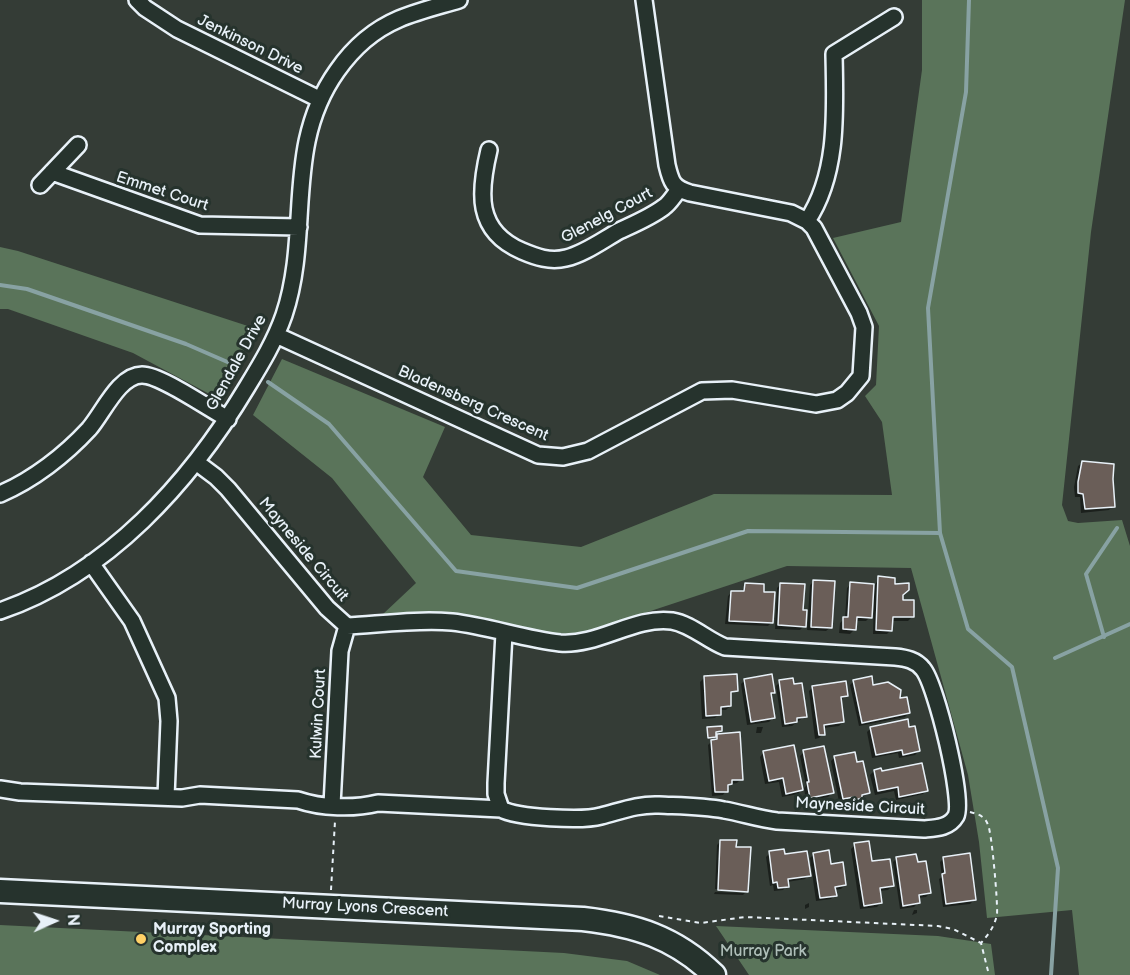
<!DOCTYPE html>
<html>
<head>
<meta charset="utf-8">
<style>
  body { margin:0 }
  #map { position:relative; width:1130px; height:975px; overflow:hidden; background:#343c36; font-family:"Balsamiq Sans",sans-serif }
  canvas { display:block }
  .north { position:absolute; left:24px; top:891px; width:60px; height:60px; -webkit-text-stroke:4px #26332d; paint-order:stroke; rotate:87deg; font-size:16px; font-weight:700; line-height:24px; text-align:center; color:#e8f1f8 }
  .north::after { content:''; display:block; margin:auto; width:21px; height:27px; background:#e8f1f8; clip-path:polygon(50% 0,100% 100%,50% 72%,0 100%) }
</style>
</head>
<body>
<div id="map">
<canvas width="1130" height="975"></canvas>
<div class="north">N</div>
</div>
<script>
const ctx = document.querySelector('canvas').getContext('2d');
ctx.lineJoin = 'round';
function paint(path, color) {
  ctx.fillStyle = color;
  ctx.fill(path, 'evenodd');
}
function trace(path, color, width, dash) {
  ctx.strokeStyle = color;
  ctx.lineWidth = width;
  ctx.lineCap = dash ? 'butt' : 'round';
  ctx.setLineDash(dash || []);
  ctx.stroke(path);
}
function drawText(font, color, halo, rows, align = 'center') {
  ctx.font = font + ' "Balsamiq Sans",sans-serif';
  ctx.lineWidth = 6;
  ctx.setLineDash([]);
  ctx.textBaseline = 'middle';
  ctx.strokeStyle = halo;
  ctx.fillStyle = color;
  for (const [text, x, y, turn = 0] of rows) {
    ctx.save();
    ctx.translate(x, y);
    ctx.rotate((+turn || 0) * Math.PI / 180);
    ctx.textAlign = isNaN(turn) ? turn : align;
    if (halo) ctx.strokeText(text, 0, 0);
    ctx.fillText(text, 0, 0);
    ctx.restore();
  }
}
paint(new Path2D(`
  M922,0H1125L1091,232L1062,505L1068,521L1078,523L1122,520L1130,546V975H1079L1072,910L987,918L979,842L968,775L911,568L787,566L581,634L537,633L447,613L382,615L416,583L332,478L253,415L282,359L445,427L423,477L471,535L581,547L714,494L892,495L882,422L865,396L876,385L879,326L833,238L901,222L922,70Z
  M0,247L18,251L257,329L215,397L133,353L8,309H0Z
  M0,925L564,953L627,961L660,975H0Z
  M716,926L938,936L991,944L995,975H749Z`), '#5a745a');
paint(new Path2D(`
  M1083,462L1113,506L1109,510L1081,513L1080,497H1075L1074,487L1078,466Z
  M879,578L893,585L901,595V601L912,617L908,621H891V630L887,634H873L874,596H871L870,617L866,621H855L854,630L850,634L839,633L840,623L845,618L847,588L851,584L875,585Z
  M814,581L831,627L826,631L807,630L810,585Z
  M781,584L802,611L804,626L800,630L775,629L777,588Z
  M745,585L762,593L772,622L768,626L725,624L728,596L732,592L741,593Z
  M704,678L736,691L729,695L730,706L726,710H719V714L715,718L702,719L700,682Z
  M745,680L773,692L770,696L773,718L769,722L747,725L741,684Z
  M854,681L872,687L899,700L909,713L905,717L859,726L850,685Z
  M780,682L805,716L792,726L782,727L776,686Z
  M813,687L847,696L840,700L843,722L839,726L823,728V734L819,738L815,739L809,691Z
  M757,727H763L761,733H756Z
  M707,728L721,731L714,733L715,738L717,735L741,779L737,783L731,784L723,795L712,796L708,745L715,738L707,739Z
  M871,728L919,751L915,755L899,758L898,753L872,758L867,732Z
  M764,752L802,789L798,794L782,797L779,782L765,784L760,757Z
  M804,752L832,793L828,797L806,801L804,788L806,786L800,756Z
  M835,757L868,793L857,802L851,803L850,800L839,802L831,761Z
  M874,771L881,773L927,790L923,794L896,800L894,791L875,795L870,775Z
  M721,841L735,848L747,891L745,893V890L715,889L717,845Z
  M855,845L892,886L888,890L879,891L881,903L877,907L860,909L851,849Z
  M770,853L809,875L805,879L787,882V886L783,890L774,891L773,885L770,886L766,857Z
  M814,854L845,885L841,889L834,890L835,895L831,899L816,901L810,858Z
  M897,858L930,893L926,897L918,898V903L914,907L900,909L893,862Z
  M944,858L974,900L970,904L943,907L939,879L942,877L940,862Z
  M715,892L745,893L743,895L714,894Z
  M809,903V907L805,909V905Z
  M914,910H917V913L912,915Z`), '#0007');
trace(new Path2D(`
  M969,0L966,92L928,308L940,533L968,629L1012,667L1058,868L1051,975
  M0,285L27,289L186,344L239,367
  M268,382L329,424L456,571L577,588L748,531L940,533
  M1104,637L1086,574L1117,528
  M1055,658L1130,624`), '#88a2a3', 4);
const building = new Path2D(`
  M1082,461L1114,464L1113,479L1115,507L1085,509L1083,494L1078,493V482Z
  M878,576L895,578V584L909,583V590L903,595V600H914V617H893L892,631L876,630Z
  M813,580L835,581L832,628L811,627Z
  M850,582L874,584L872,618L857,617L856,630L843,629V617H848Z
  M745,583L764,584V592H775L773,623L729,621L731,591H744Z
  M780,583L805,584L803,610H807L806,627L778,625Z
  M737,674L738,691L731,692V706L721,707V715L706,716L704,676Z
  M772,674L775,693H771L775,718L751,722L744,679Z
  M872,676L873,685L888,682L901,690L900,698L907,697L910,713L862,723L853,680Z
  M793,678L794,684L802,683L807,717L797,718V722L785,724L779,680Z
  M846,681L848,696L841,697L844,722L824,725L825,735H819L812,686Z
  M908,719L909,727L915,726L920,751L903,755L902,750L876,755L870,727Z
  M722,726V731L716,732V737L708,738L707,727Z
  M740,732L743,780H732V784L728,785V792H715L711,740L717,739V734Z
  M794,745L803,790L786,794L783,778L769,781L763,751Z
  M824,746L834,793L810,798L807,782H809L803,750Z
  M855,752L857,762L863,761L870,793L862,795V798L855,800L854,797L843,799L834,756Z
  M922,763L928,791L899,797L898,787L878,791L874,770L881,768L882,771Z
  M720,840H737L736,847H751L748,892L718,890Z
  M869,841L872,861L890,859L894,886L880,888L882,903L864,906L854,843Z
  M784,849L785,854L807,851L811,876L788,879L789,887L778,888L777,882L773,883L769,851Z
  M829,850L831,864L843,862L846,885L835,887L837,896L820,898L813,853Z
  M970,853L976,900L946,904L942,874L945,873L943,857Z
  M916,854L918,862L926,861L931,893L919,895L920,903L903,906L896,857Z`);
paint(building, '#6a5e58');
trace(building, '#e8f1f8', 1.5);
const street = new Path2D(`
  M137,0L145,8L177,29L319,99
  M489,150C479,192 475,231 522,251C536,257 550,262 566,258C584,254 603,240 619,231C634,224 651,217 664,207C670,203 674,195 679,190
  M52,172L200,225L299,227
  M40,185L78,145
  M807,221C839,173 835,110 834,54L894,17
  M276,335L538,455L563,457L588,451L702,391L732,390L816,404L837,400L847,393L861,376L864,327L859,313L814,228L807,221L791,213L690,193C673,188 671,182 667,165L644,0
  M0,494C33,480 65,455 89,429C103,413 119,375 142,375C161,375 209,409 228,419
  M91,563L132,621L167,698L169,721L166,797
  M0,611C108,574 190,482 247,387C261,364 275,341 284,315C312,231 283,147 337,71C353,48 373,30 399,19C418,11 439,6 459,0
  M0,789L20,792L182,798L200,795L298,800C321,808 354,809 378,803L501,809C517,818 583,821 601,816C621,811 638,804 659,805C680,806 703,806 724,810C742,813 759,819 777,821L924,829C936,828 949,828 956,816C964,800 936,684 923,669C916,660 906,658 895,657L725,647C707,640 691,624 672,621C634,616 599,646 560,643C524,639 488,626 452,622C418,619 382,624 347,626L327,608L228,489L216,477L196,462
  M332,805L340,651L347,626
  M501,809L496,794V783L504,633`);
const secondary = new Path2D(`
  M0,891L583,919C635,925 675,937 714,975`);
trace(street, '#e8f1f8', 20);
trace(secondary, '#e8f1f8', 27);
trace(new Path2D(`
  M970,812C978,814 985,816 988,825C992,833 998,905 997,914C995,926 988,935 981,943L989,975
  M331,890L335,821
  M659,916L701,923L745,917L938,926L953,929L981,943`), '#e8f1f8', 2, [4.5, 4.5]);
trace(street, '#26332d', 15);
trace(secondary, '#26332d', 22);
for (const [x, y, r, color] of [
  [141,939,6,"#ffd166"]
]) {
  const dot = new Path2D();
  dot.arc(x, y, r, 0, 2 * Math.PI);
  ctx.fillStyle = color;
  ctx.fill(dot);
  trace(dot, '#26332d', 2);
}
drawText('16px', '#e8f1f8', '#26332d', [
  ["Jenkinson Drive",250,45,26],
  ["Emmet Court",162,192,18],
  ["Glenelg Court",607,216,-28],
  ["Glendale Drive",237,363,-61],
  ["Bladensberg Crescent",473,404,24],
  ["Mayneside Circuit",303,550,50],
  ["Kulwin Court",319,714,-87],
  ["Mayneside Circuit",860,807,3],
  ["Murray Lyons Crescent",365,908,3]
]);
drawText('bold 16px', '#e8f1f8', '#26332d', [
  ["Murray Sporting",153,930],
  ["Complex",153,948]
], 'left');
drawText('16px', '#afbfb9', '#26332d', [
  ["Murray Park",763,952]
]);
</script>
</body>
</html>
